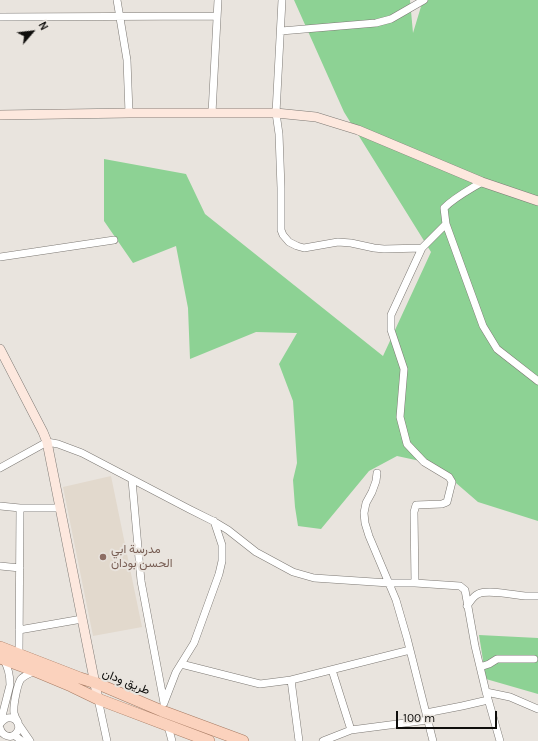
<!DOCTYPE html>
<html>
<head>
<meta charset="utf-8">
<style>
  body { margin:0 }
  #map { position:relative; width:538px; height:741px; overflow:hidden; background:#e9e4de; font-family:Karla,sans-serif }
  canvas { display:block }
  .north { position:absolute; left:12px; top:12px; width:40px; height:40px; -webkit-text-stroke:3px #e9e4de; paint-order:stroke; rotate:62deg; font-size:11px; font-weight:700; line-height:16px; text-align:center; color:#0f0e0c }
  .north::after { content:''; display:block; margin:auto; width:14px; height:18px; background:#0f0e0c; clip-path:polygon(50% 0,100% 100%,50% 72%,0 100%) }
  .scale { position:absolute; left:396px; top:711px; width:101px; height:18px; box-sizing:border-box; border:2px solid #0f0e0c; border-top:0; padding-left:5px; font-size:12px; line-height:14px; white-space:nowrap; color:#0f0e0c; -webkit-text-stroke:3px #e9e4de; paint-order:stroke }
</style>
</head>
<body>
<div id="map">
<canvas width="538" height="741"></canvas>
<div class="north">N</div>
<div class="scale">100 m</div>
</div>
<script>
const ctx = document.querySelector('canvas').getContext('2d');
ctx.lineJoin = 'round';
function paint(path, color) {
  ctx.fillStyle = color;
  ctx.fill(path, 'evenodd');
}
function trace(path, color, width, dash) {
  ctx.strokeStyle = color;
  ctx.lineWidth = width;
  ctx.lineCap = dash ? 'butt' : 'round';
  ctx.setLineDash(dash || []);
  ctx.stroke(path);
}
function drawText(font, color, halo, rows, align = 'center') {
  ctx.font = font + ' Karla,Vazirmatn,sans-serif';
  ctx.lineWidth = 4;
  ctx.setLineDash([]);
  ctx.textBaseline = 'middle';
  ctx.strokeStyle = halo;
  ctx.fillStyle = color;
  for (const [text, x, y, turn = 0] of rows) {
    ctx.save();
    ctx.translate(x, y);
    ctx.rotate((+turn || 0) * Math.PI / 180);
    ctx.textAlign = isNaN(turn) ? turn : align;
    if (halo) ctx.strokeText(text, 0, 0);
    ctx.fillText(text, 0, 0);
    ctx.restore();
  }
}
paint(new Path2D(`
  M111,476L142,627L93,636L63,487Z`), '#e2d9cd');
paint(new Path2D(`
  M294,0H410L413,33L423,0H538V521L478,502L434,464L397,456L369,471L321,529L298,526L295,507L293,480L297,463L293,401L279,364L297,333L256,332L190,359L188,308L176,246L133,263L104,221V159L186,174L205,214L383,356L431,252L344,112Z
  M479,635L538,638V694L486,679Z`), '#8dd294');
const street = new Path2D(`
  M117,0L127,60L129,113
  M282,0L276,113L279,134L281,188V230L283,235L289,242L297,246L304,248L338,242L351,243L374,248L384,249L422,248L446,224
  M0,17L217,16
  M281,31L376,23L391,19L424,0
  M212,113L218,0
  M482,182C469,190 455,197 444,208L446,224L483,326L497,349L538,381
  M0,257L114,240
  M0,468L47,442L58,444L82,453L189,509L213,521L228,530L256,552L293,572L314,578L389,583H415L460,586L465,590L475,646L486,692L500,741
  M377,473L376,481L372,492L366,503L364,513L365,523L369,536L396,600L407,638L433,741
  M132,480L141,581L164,703
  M0,506L20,508H60
  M0,566L20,568
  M415,583L414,512L416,505L442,504L447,502L452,482L449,477L424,462L407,444L400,417L404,369L391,330V315L422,248
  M467,606C470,602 473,596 478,594C488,589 513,595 525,596C529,596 534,596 538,596
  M19,630L82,619
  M19,654L20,508
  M181,664L260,684L291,680L410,650
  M480,667L489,664L497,659H534
  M332,670L351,730
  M291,680L299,741
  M486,692L510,697L538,709
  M98,699L107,741
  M164,703L176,672L194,643L219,574L222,561V545L214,521
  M426,713L462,706L488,700
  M18,722C16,719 15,717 14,713C13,707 17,684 21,679C25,675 31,673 35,671
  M0,724L10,685C10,674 8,669 4,659
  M19,725L30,741
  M168,726L172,741
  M0,728C2,736 12,740 17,732C21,727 17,718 11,718C6,717 3,720 0,724
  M14,735L22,741
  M323,741L351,730L428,720`);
const secondary = new Path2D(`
  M0,115L129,113H276L316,117L332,122L358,130L482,182L538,201
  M0,349L43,432L47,442L98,699`);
const primary = new Path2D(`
  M0,647L80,678L96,683L162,711L243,741
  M0,658L35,671L71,686L98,699L209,741`);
trace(street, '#7d7974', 8);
trace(secondary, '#7d7974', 10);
trace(primary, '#a67a62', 12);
trace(street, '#fff', 7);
trace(secondary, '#fde8de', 9);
trace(primary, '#fbd2bd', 11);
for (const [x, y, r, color] of [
  [103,557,4,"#8d6e63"]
]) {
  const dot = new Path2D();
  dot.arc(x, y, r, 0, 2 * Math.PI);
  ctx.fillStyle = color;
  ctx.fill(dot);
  trace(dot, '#e9e4de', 1.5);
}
drawText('12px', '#785e54', '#e9e4de', [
  ["مدرسة ابي",111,550],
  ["الحسن بودان",111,564]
], 'left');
drawText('12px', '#0f0e0c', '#e9e4de', [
  ["طريق ودان",126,682,22]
]);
</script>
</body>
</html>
